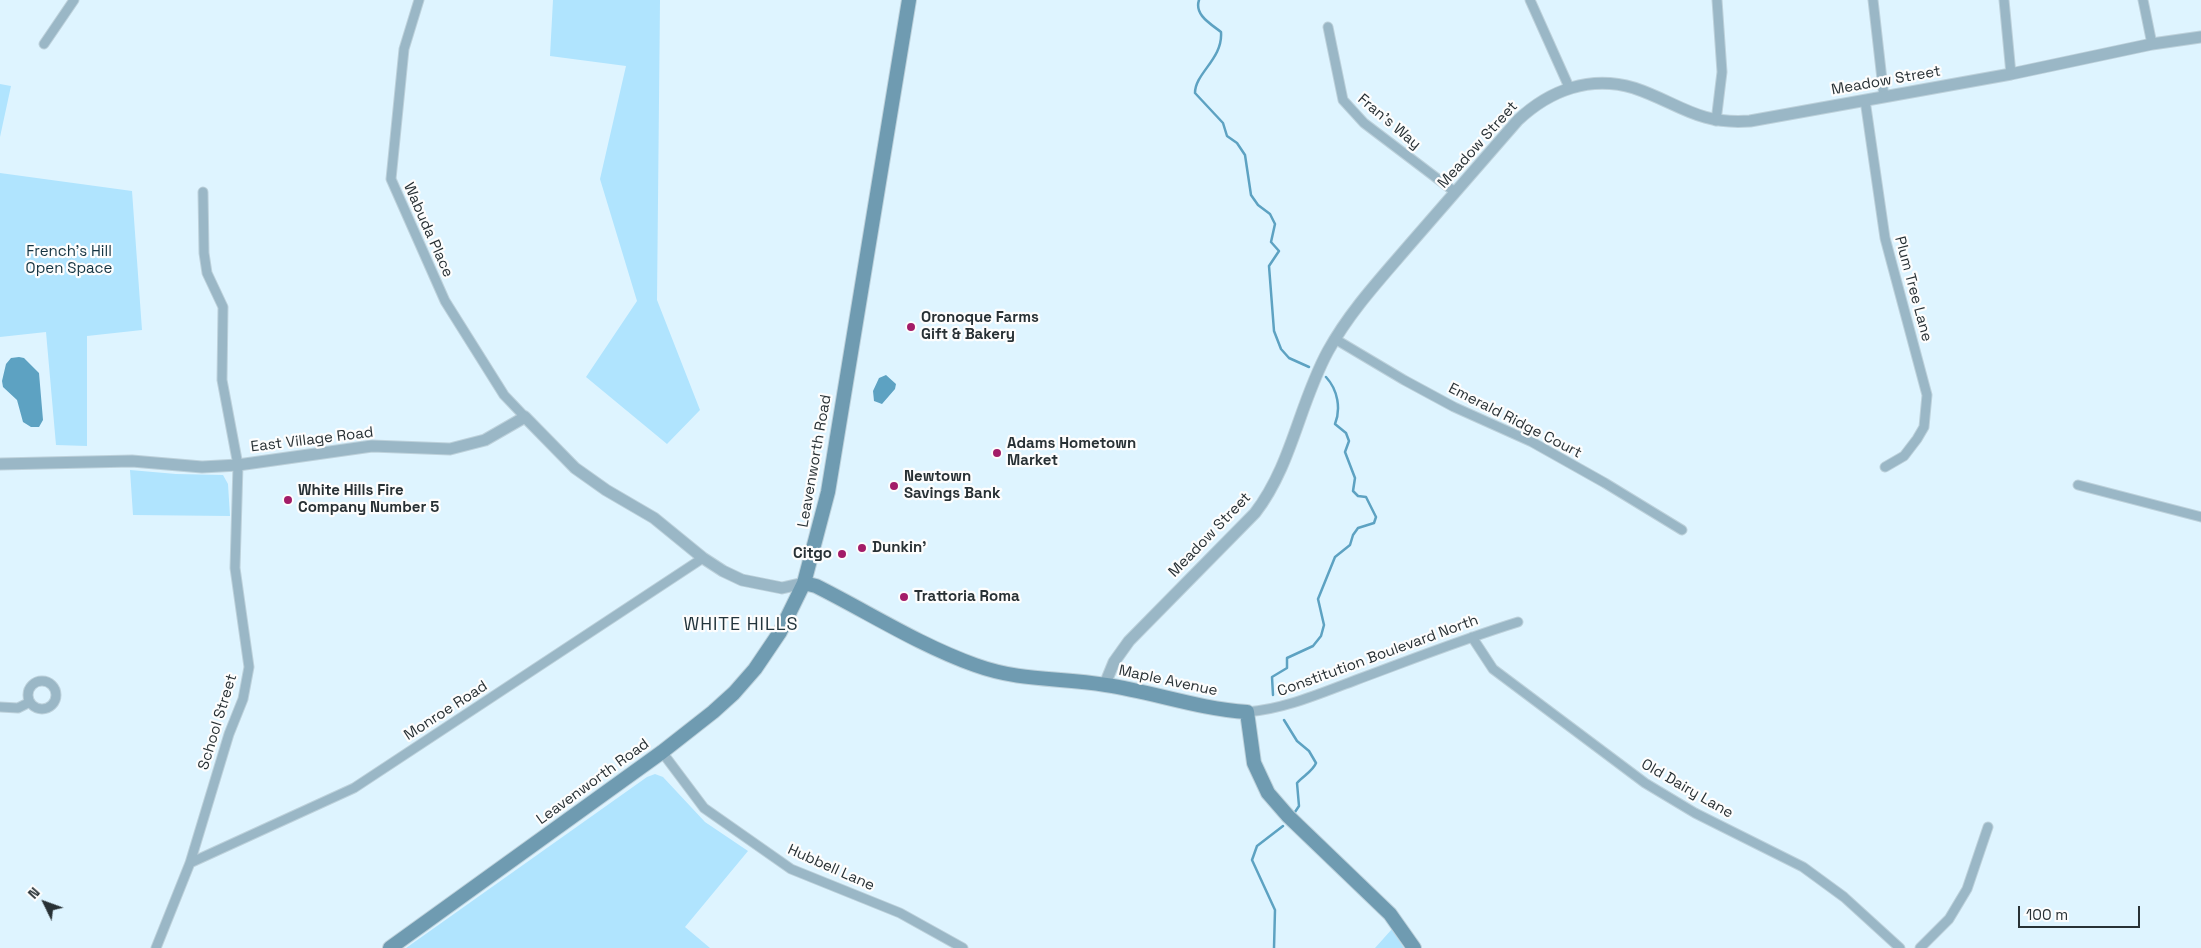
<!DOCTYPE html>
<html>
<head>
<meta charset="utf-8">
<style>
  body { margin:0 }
  #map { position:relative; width:2201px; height:948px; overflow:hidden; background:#def4ff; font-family:"Space Grotesk",sans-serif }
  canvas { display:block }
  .north { position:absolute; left:20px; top:878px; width:50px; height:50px; -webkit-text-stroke:4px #fdfdfd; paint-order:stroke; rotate:312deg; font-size:14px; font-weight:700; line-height:20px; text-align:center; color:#283135 }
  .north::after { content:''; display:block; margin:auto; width:18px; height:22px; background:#283135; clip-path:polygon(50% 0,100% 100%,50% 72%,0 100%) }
  .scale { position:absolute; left:2018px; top:906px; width:122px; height:22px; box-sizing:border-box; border:2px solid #283135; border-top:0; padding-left:6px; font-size:15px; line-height:18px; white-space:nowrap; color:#283135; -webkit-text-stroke:4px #fdfdfd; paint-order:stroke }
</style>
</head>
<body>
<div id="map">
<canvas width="2201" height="948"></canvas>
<div class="north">N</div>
<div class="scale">100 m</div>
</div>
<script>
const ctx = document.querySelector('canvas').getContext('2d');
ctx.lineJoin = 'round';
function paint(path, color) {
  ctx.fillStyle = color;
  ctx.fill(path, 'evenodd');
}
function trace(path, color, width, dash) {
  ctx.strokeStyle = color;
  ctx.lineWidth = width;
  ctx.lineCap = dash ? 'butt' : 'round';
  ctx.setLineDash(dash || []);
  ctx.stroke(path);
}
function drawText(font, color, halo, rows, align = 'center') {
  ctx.font = font + ' "Space Grotesk",sans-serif';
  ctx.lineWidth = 4.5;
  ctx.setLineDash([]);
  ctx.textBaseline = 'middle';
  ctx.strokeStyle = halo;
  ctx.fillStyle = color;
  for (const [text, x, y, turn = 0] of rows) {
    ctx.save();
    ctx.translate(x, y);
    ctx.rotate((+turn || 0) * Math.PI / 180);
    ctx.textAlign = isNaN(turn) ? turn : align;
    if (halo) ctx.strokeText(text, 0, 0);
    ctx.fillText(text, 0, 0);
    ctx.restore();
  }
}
paint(new Path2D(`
  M553,0H660L657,300L700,410L667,444L586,377L637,301L600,179L626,66L550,56Z
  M0,84L11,86L0,137Z
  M0,173L132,191L142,330L87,336V446L56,445L46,332L0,337Z
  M130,470L176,474L223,475L228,484L230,516L133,515Z
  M655,774L663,777L705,822L748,851L685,927L710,948H406L647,777Z
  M1392,929L1404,948H1375Z`), '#b0e4fe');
paint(new Path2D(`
  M19,357L24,358L39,373L43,420L39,427H31L23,422L17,400L3,387L2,381L6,364L11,358Z
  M886,375L896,384L895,389L882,404L874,401L873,391L879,378Z`), '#5da2c2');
trace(new Path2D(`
  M1199,0C1194,15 1211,24 1221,32C1223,59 1195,73 1195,93L1223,123L1227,136L1237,143L1245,155L1251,195L1258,205L1270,214L1275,224L1271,242L1279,251L1269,266L1274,331L1281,349L1289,358L1309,367
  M1273,695L1272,677L1287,668V658L1313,646L1321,636L1324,625L1318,599L1335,557L1350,545L1353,535L1358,528L1374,523L1376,517L1366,497L1358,496L1353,491L1355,478L1345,452L1349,441L1346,433L1335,424C1341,409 1338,390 1326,377
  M1284,720L1297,741L1309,751L1316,763C1313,771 1303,776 1297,783L1299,806L1295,812
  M1274,948L1275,910L1252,860L1257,846L1283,826`), '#5da2c2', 2.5);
const minor = new Path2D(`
  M419,0L404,49L391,179L445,301L504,395L525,417
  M1530,0L1569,87
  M1873,0L1884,97
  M2004,0L2011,74
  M2143,0L2152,44
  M1328,27L1343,100L1364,123L1455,192
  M44,44L74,0
  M1865,100L1885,238L1927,395L1924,427L1917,439L1904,456L1885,467
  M1716,121L1722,72L1717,0
  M1335,339L1404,380L1454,407L1532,442L1605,483L1682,530
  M2078,485L2201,517
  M1472,637L1493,669L1645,783L1695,813L1803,867L1844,897L1900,948
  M28 695a14 14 0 1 1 28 0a14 14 0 1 1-28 0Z
  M0,707L18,708L30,702
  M1247,712C1285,709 1321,693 1356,680C1410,660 1463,639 1518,622
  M662,752L704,808L791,869L900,913L963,948
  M190,863L354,788L703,558
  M156,948L190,863L229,734L243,699L249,667L235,568L238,465L222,380L223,307L207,273L204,253L203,192
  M1920,948L1949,919L1967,889L1988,827`);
const tertiary = new Path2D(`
  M0,464L132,461L202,467L238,465L372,446L450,449L485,440L525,417L575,468L606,490L654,518L703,558L723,571L742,580L782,588L804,583
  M1105,684L1114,662L1129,641L1255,513C1292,465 1299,404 1328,351C1350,311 1381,278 1411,243C1447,202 1482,161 1518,120C1550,90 1590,75 1634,88C1679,103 1697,125 1750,121L2011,74L2152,44L2201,37`);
const secondary = new Path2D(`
  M804,583L816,586C868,612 919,645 975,665C1022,682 1059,677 1106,685C1153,692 1199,709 1247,712L1254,763L1268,793L1288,816L1390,914L1414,948
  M390,948L662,752L713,712L734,693L755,669L780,632L804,583L828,492L909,0`);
trace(minor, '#bdd1db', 11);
trace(tertiary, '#bdd1db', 13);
trace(secondary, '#bdd1db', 16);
trace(minor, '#9ab7c6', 9);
trace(tertiary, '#9ab7c6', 11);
trace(secondary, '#6f9bb1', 14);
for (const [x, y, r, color] of [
  [911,327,5,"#a31c68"],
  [997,453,5,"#a31c68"],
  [894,486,5,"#a31c68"],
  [288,500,5,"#a31c68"],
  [862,548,5,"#a31c68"],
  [842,554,5,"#a31c68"],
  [904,597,5,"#a31c68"]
]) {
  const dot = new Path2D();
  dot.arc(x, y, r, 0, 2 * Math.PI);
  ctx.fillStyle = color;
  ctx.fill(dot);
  trace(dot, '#fdfdfd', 2);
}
drawText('15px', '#283135', '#fdfdfd', [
  ["Meadow Street",1886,81,-10],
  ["Fran's Way",1389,122,40],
  ["Meadow Street",1478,145,-48],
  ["Wabuda Place",428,230,66],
  ["Plum Tree Lane",1913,289,75],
  ["Emerald Ridge Court",1515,421,27],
  ["East Village Road",312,440,-7],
  ["Leavenworth Road",815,461,-80],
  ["Meadow Street",1210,535,-46],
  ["Constitution Boulevard North",1378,656,-20],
  ["Maple Avenue",1168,681,12],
  ["Monroe Road",446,711,-33],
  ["School Street",218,722,-73],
  ["Leavenworth Road",593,782,-36],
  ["Old Dairy Lane",1687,789,30],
  ["Hubbell Lane",831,868,24]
]);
drawText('15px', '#143442', '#fdfdfd', [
  ["French's Hill",69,252],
  ["Open Space",69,269]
]);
drawText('bold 15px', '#283135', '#fdfdfd', [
  ["Oronoque Farms",921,318],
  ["Gift & Bakery",921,335],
  ["Adams Hometown",1007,444],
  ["Market",1007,461],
  ["Newtown",904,477],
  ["Savings Bank",904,494],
  ["White Hills Fire",298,491],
  ["Company Number 5",298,508],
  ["Dunkin'",872,548],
  ["Citgo",832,554,"right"],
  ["Trattoria Roma",914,597]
], 'left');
ctx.letterSpacing = '1px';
drawText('18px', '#23353d', '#fdfdfd', [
  ["WHITE HILLS",741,625]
]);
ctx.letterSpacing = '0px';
</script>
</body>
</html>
